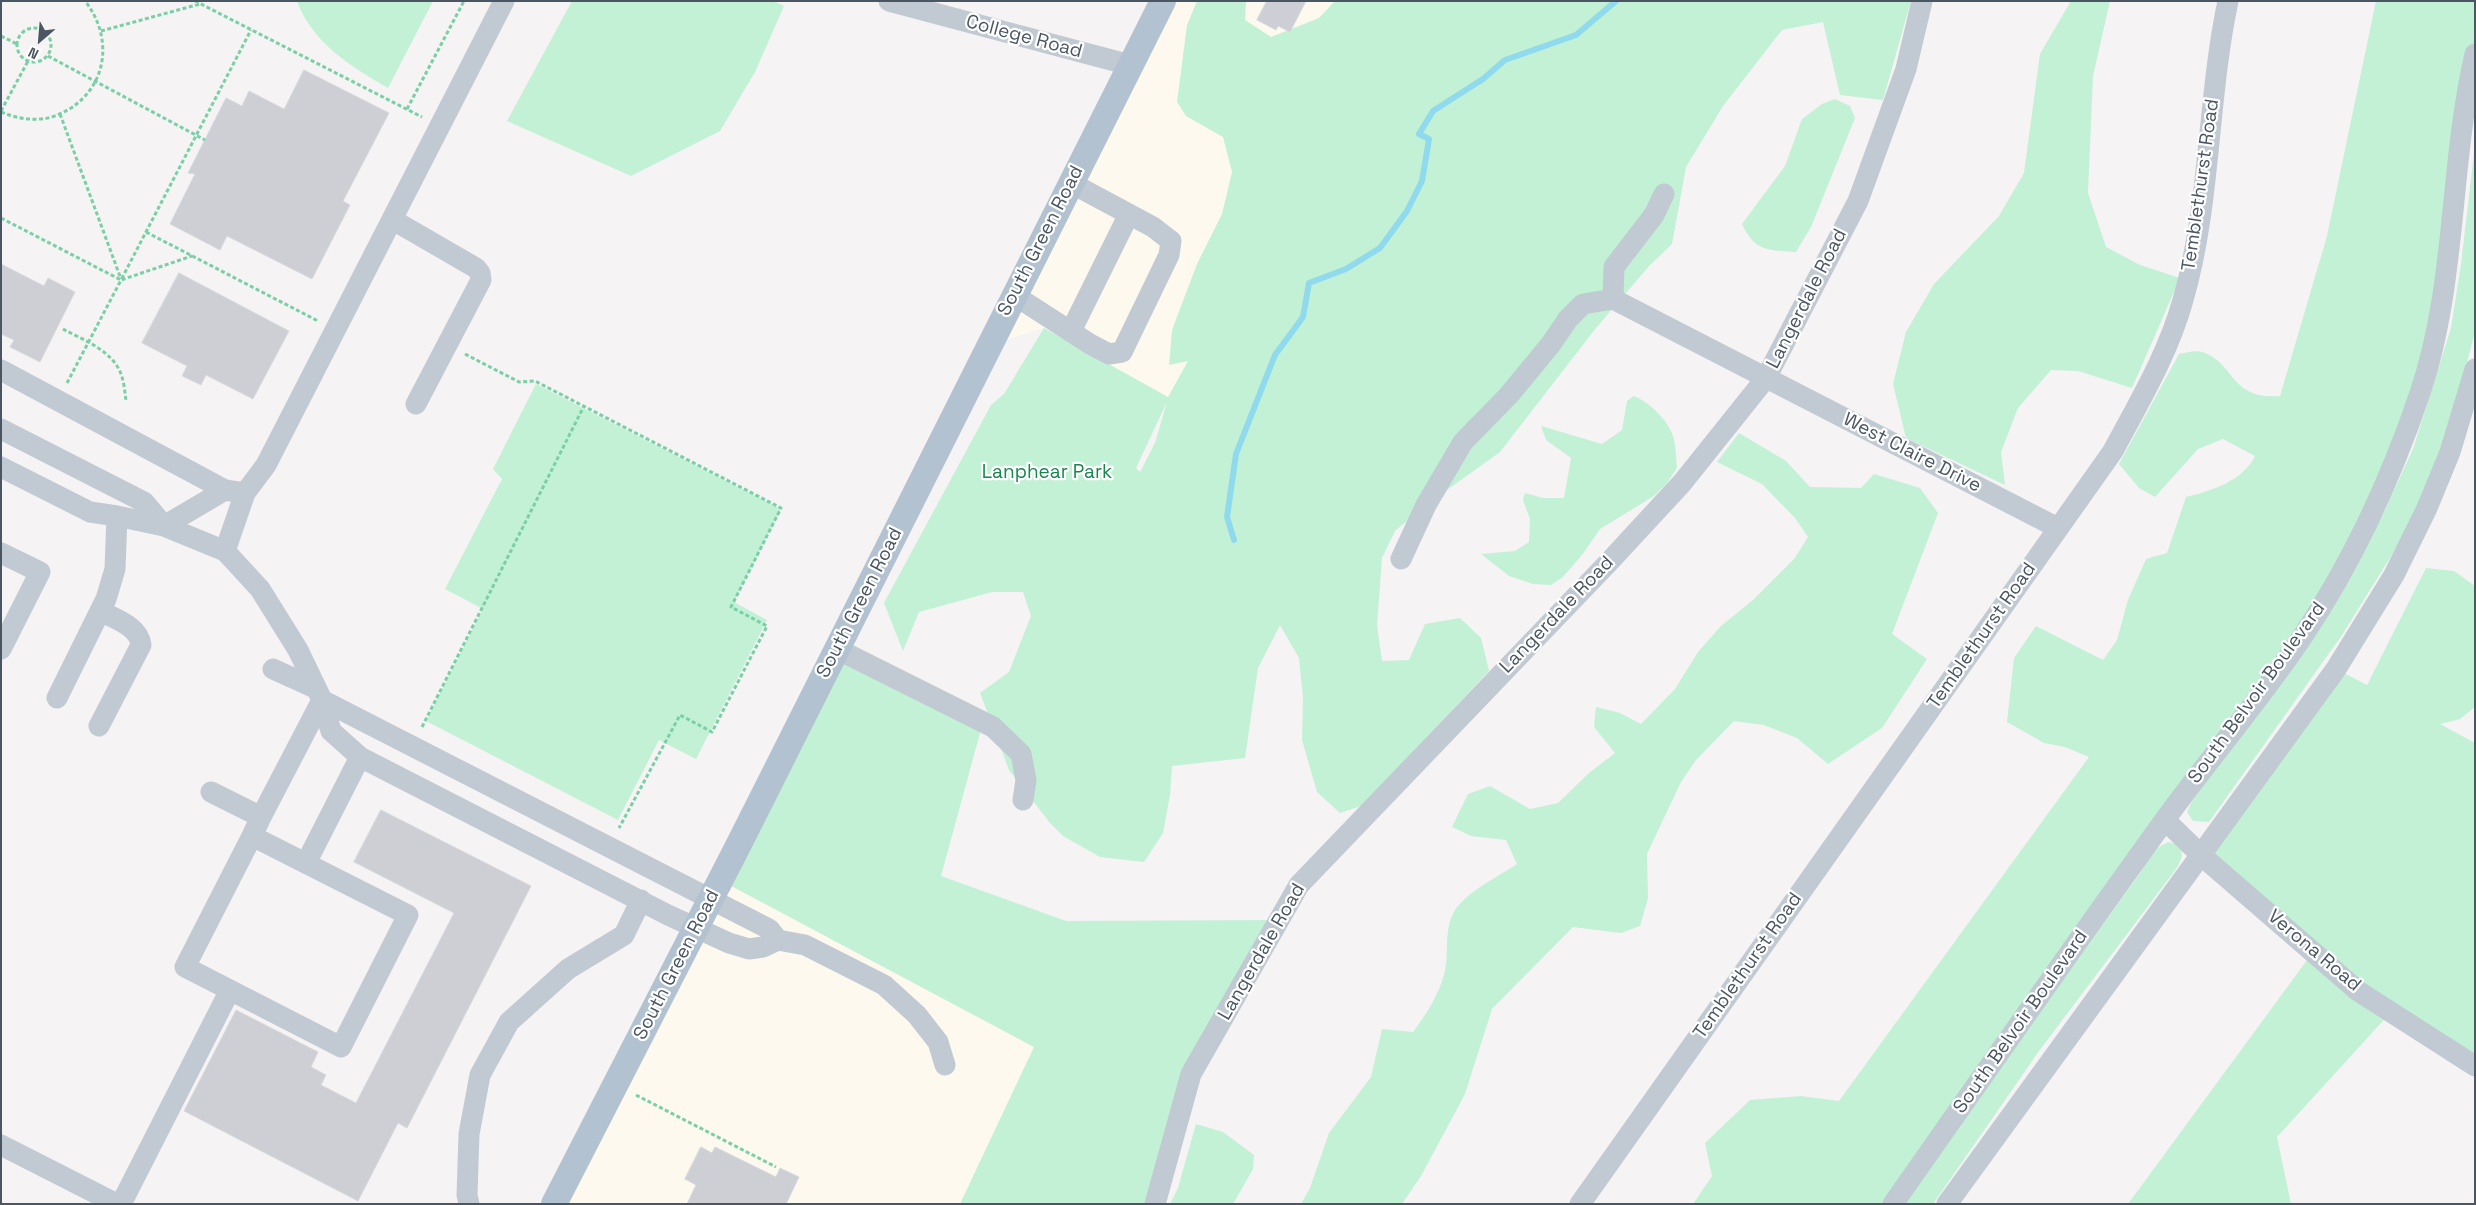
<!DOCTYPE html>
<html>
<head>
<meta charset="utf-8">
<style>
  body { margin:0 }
  #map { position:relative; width:2476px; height:1205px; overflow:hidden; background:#f5f3f3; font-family:"Space Grotesk",sans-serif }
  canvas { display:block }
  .frame { position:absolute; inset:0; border:2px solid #4a5661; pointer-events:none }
  .north { position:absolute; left:15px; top:15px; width:50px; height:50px; -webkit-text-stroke:4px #fff; paint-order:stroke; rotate:207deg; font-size:14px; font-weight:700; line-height:20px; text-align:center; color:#4a5661 }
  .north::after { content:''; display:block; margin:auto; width:18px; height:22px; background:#4a5661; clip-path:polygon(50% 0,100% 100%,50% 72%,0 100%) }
</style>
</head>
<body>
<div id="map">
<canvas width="2476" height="1205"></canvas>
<div class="frame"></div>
<div class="north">N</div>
</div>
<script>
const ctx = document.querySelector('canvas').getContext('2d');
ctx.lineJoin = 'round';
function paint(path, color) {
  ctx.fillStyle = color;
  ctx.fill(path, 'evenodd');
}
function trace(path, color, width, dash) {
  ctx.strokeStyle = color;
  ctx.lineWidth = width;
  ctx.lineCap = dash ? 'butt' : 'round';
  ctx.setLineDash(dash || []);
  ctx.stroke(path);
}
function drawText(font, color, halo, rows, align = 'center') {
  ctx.font = font + ' "Space Grotesk",sans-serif';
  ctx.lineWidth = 4.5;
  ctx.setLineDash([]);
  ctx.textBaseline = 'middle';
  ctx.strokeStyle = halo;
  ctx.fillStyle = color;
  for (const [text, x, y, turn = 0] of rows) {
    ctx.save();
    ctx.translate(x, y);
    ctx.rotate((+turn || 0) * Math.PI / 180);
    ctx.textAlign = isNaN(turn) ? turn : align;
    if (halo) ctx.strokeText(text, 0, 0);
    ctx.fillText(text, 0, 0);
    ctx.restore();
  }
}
paint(new Path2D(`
  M1163,1H1376L1169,398L1044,328L989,345Z
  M720,880L1034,1047L960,1204H554Z`), '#fdf9ef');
paint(new Path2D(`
  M297,1H433L388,88C352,67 312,43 297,1Z
  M572,1H773L784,6L755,72L720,131L631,176L507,121Z
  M1197,1H1246L1245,20L1271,37L1319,18L1335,1H1911L1883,100L1840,95L1823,22L1782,30L1723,106L1686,167L1672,244L1650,265L1596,328L1500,452L1426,505L1395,531L1382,558L1377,625L1382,661L1409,660L1425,624L1460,618L1481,638L1489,671L1361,806L1340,813L1317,792L1302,740L1303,698L1299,658L1280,625L1258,668L1245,758L1172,766L1170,795L1163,833L1144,862L1100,857L1063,836L1050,823L1009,770L980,693L1009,672L1031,616L1023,592H992L919,612L903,651L884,603L991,405L1004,394L1044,328L1168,397L1188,361L1169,365L1172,330L1197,264L1222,214L1232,172L1223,137L1186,116L1177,102L1187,25ZM1167,402L1155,443L1140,472L1136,468Z
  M2071,1H2110L2093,76L2088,193L2106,247L2140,265L2180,278L2132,388L2078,371L2051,370L2018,408L2001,452L2005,485L1906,438L1893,384L1906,332L1934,284L1999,216L2024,173L2040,54Z
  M2376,1H2475V54L2442,305L2357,547L1893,1204H1693L1712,1176L1705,1143L1750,1100L1801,1096L1839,1101L2089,757L2065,747L2044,743L2007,722L2014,658L2036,626L2103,660L2117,640L2128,600L2146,559L2167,553L2186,497C2211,491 2243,481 2255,456L2223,439L2198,449L2155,497L2139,488L2119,464L2179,354C2185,353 2196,350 2202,352C2236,363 2229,400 2280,396L2327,236Z
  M1835,99L1850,106L1855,118L1811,227L1796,252C1768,250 1755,252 1742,224L1785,166L1802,119L1822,104Z
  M2475,145V332L2452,419L2411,524L2342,635L2209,822L2193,821L2187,812L2191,803L2349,576L2385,510L2413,449L2451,328L2461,264Z
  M536,384L781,509L734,602L767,620L696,759L659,740L618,820L426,721L483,609L445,589L502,479L493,469Z
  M1634,396C1649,402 1668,420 1673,436C1676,446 1676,458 1677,468L1667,483L1654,496L1600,529L1582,555L1563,577L1551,585L1533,584L1509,576L1481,554L1515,551L1529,542L1530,519L1523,500L1525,493L1543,498H1564L1571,458L1546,440L1541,426L1602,444L1622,430L1627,401Z
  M1739,433L1786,461L1810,487L1861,488L1874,474L1920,488L1938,513L1892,634L1927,659L1882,728L1828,764L1797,738L1764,725L1734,721L1696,760L1681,782L1662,822L1647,854L1648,898L1640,926L1621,933L1573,927L1492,1009L1465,1094L1421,1176L1402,1204H1301L1310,1188L1329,1133L1371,1077L1382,1029L1413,1032C1427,1013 1439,995 1445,971C1449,952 1444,932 1453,914C1463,893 1498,877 1517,864L1506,840L1471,836L1452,827L1468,794L1490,786L1530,809L1558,803L1589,773L1615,753L1594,727L1596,707L1620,713L1641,724L1675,689L1698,652L1721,626L1753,600L1795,558L1808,537L1795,518L1762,484L1717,462Z
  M2426,568L2454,571L2475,586V707L2460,719L2440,724L2475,743V1066L2391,1012L2277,1137L2291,1204H2128L2313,952L2202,856L2336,669L2367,685Z
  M837,649L983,722L941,876L1066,921L1279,920L1191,1074L1155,1204H960L1034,1047L720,880Z
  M2168,842L2178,844C2185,854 2181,860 2176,869L2039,1051L1933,1204H1902L2140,873C2148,860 2154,848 2168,842Z
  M1196,1124L1223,1132L1254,1155L1253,1169L1233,1204H1170L1178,1188Z`), '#c3f1d5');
trace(new Path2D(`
  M1234,540L1227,517L1236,454L1275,355L1303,317L1309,283L1346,269L1380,248L1407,211L1422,181L1429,139L1419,134L1433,111L1483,79L1505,60L1576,35L1616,1`), '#90daee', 6);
const building = new Path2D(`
  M1267,1H1306L1290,32L1278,26L1276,30L1257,20Z
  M304,70L389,113L343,201L350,205L312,279L227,236L220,250L170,224L195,174L188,173L226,98L242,106L249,91L284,109Z
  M1,264L44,286L48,278L75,292L40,362L10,347L14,340L1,334Z
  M179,273L289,331L253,399L206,375L201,385L182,376L187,366L142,343Z
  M381,810L531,886L407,1128L398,1123L358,1201L184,1111L236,1010L318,1052L311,1067L326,1075L321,1085L356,1103L454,913L354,862Z
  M701,1147L712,1153L715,1147L776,1177L780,1168L799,1177L786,1204H687L696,1185L685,1179Z`);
paint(building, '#cdcfd5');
trace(building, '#d7d9de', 1);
trace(new Path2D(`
  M195,1L422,117
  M17 45a17 17 0 1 1 34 0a17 17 0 1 1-34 0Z
  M101,31L200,4
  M1,36L17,44
  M48,56L205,140
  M407,109L464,1
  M1,111L28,61
  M1,112C14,117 25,120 39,119C50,119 61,114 71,108C109,83 112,35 85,1
  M60,114L121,279
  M1,218L121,280L251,30
  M146,232L318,321
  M63,329C83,340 112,350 121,374C124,382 125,392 126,401
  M465,354L519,382L535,381L781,508L731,607L767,626L712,732L680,715L619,828
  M67,383L121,280L192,256
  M422,727L584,406
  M636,1095L776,1167`), '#7ad0a6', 3, [4, 2.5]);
trace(new Path2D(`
  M889,1L1130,65
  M1664,194L1654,215L1614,267L1613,299L2058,528
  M393,220L476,268L480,273L481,280L416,404
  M1014,295L1090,344L1109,354L1122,352L1169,255L1171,241L1153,227L1071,183
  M1071,331L1129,214
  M1,370L225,490L245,493
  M1,429L144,502L164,526L225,490
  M1,467L90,512L117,516L164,526L225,551L260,589L298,650L322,700L331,731L360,757L668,915L729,943L749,949L763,947L778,940L805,945L884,985L917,1015L938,1042L945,1065
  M225,551L245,493L266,465L504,1
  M1,553L40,572L1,649
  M1401,559L1426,505L1463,442L1509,395L1551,344L1568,319L1583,304L1613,299
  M837,649L993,727L1021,754L1026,780L1023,800
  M273,669L315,688
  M57,698L106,599L115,569L117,516
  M322,700L769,929L778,940
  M99,726L141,645C139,626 115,619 100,611
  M211,792L261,817L252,836L185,967L341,1047L408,915L252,836
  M261,817L322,700
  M2165,820L2202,856L2358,991L2475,1066
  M306,863L360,757
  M1,1145L117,1204
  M121,1204L230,990
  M469,1204L467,1195L469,1134L480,1075L509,1022L568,969L624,935L641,900
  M1155,1204L1191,1074L1299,885L1608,563L1682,483L1766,378L1858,201L1906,69L1922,1
  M1580,1204L2113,451C2139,402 2168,354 2183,300C2211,203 2207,100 2228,1
  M1893,1204C1983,1076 2072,948 2164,821C2209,759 2260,700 2303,636C2353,561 2391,479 2420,393C2457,283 2449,166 2475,54
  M1947,1204L2336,669L2394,575L2427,508L2450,452L2475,369`), '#c1cad2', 21);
trace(new Path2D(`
  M554,1204L739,844L1163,1`), '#b3c2d1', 26);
drawText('19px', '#4a5661', '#fff', [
  ["College Road",1024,37,15],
  ["Temblethurst Road",2201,185,-82],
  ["South Green Road",1041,241,-63],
  ["Langerdale Road",1807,299,-63],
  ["West Claire Drive",1912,453,27],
  ["South Green Road",860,603,-63],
  ["Langerdale Road",1557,615,-46],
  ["Temblethurst Road",1982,636,-55],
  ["South Belvoir Boulevard",2257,693,-54],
  ["Verona Road",2314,951,40],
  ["Langerdale Road",1262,952,-60],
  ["South Green Road",677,965,-63],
  ["Temblethurst Road",1748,966,-55],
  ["South Belvoir Boulevard",2021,1022,-55]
]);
drawText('19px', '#17864f', '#fff', [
  ["Lanphear Park",1047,473]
]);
</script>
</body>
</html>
